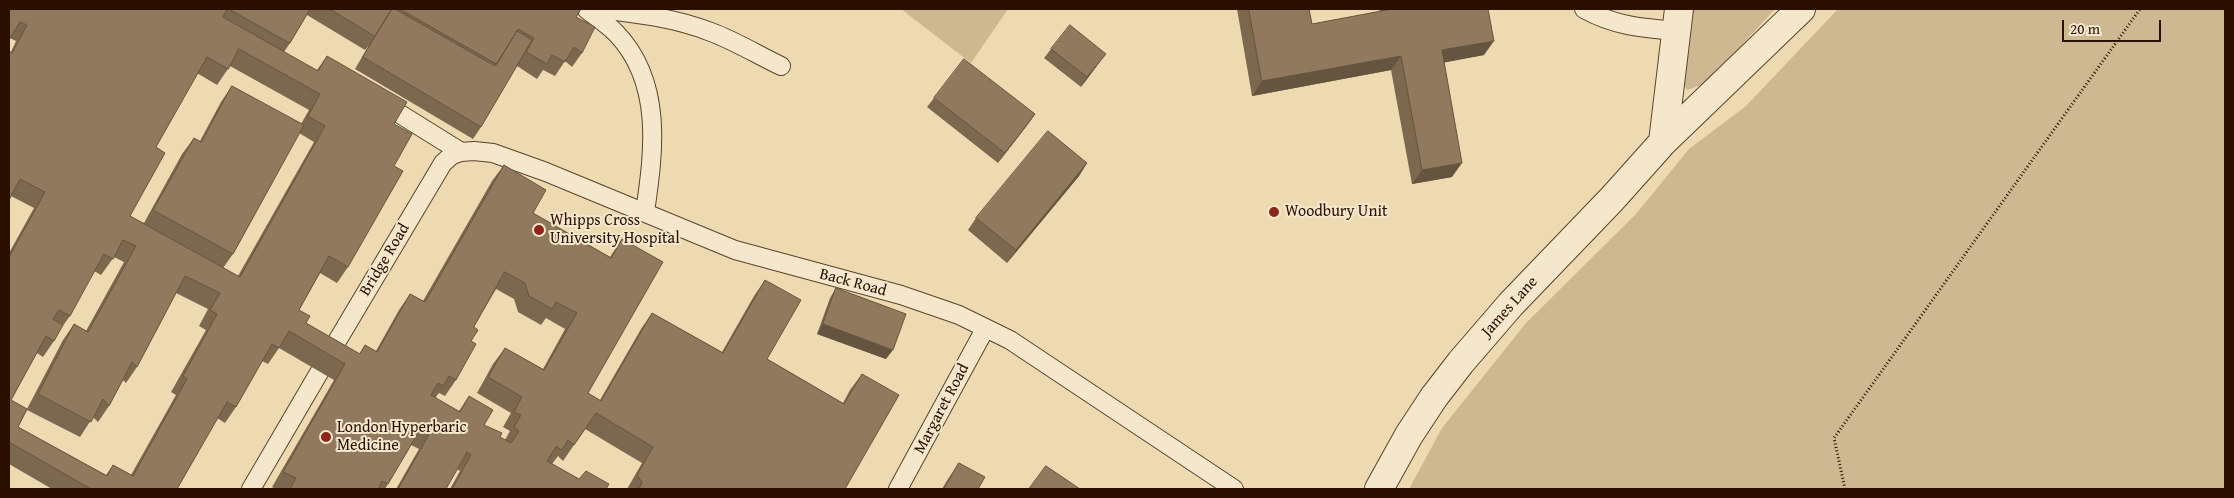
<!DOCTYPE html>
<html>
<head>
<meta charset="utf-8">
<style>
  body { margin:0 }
  #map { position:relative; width:2234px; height:498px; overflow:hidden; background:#eedab0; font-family:"Gentium Book Plus",serif }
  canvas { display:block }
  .frame { position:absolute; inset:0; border:10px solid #2b1000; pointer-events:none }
  .scale { position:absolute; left:2062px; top:20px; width:99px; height:22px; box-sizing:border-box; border:2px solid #2b1000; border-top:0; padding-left:6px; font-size:15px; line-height:18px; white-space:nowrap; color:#2b1000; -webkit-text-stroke:4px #f4e7cc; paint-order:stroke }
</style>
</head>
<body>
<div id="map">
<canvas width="2234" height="498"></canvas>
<div class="frame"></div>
<div class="scale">20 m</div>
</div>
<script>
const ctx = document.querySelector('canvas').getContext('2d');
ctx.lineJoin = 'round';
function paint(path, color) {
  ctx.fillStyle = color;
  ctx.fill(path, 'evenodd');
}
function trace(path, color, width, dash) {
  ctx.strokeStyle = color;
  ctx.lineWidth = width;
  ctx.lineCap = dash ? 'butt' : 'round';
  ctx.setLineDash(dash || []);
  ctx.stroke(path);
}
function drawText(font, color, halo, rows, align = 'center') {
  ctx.font = font + ' "Gentium Book Plus",serif';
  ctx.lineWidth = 4;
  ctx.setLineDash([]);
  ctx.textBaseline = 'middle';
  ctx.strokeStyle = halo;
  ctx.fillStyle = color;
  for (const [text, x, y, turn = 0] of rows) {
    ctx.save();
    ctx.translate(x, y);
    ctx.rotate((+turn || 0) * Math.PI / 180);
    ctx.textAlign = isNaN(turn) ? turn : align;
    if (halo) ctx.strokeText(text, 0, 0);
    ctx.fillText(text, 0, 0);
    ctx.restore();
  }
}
paint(new Path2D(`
  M901,9H1008L971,63Z
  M1689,9H1775L1707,83L1687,90L1681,79Z
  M1838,9H2225V489H1409L1442,428L1526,323L1636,214L1689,149L1746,106Z`), '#cdb892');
const service = new Path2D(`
  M586,9C596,17 607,24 616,33C663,82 654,151 645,212
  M597,9C636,13 675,18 711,32C735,41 758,55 781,66
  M1584,9C1615,26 1641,28 1677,31
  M379,101L461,152
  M327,358L443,163L452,155L461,152L474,151L493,153L546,172L735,250L901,295L959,315L1010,340L1234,489
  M251,489L320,371
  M898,489L985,329`);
const tertiary = new Path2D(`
  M1663,142L1679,9
  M1379,489L1409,435L1434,397L1461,362L1511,304L1612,199L1663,142L1801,9`);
trace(service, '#5c422c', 20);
trace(tertiary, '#5c422c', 30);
trace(new Path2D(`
  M1845,489L1834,438L2140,9`), '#2b1000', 3, [1, 2.5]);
trace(service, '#f4e7cc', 18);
trace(tertiary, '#f4e7cc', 28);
paint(new Path2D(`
  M9,9H581L576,17L582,53L572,67L565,61L555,76L543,70L537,79L517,66L481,127L473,139L355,69L369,45L365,50L307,15L290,43L284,52L317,70L327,56L394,124V166L348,267L337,283L320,273L299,310L306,323L359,354L365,345L376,351L399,310L410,294L423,301L492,181L504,165L533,213L610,257L622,239L588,393L600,400L641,329L652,313L722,352L754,296L765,280L767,359L843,403L850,390L862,374L845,489H627L642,463L585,429L563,461L558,456L552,464L579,479L606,489H450L460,471L457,469L446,489H396L419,449L411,445L385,489H275L272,487L334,380L279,348L268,364L262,361L236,407L225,423L217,418L177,489H52L9,464V253L34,208L11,196V52L16,41L10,38ZM230,66L309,110L301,124L232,86L221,102L200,141L194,138L182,154L144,223L130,216L156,147L197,73L217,85ZM299,133L314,142L238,276L223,268L233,254ZM114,257L124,262L86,331L74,324L63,340L27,409L11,400L37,353L43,357L54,341L62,327L70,316L94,271L101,275ZM496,289L514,299L518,312L541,325L546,318L565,329L543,369L505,348L493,364L477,393L511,413L503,427L510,431L505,440L500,437L484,425L469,396L459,411L435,398L439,393L445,396L456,380L471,341L474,327ZM176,293L208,309L199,326L206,330L171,392L176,395L131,475L113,465L106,475L18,427L27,410L80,437L93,417L98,422L109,406L123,380L126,383L137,367Z
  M1237,9H1309L1312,24L1380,12L1379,9H1488L1484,55L1444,62L1452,177L1412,184L1391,70L1252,96Z
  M1051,49L1099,63L1081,87L1044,58Z
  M934,98L1035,114L998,163L927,107Z
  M1087,163L1079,176L1007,263L968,230L976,218Z
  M836,288L886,359L817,334L830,298Z
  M959,463L978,489H942L948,479Z`), '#7c684f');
paint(new Path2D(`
  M1494,41L1484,55L1432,65L1442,50Z
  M1106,54L1099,63L1081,87L1087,77Z
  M1401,56L1391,70L1252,96L1262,81Z
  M1035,114L1029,123L998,163L1005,153Z
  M1087,163L1079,176L1007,263L1016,250Z
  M1462,163L1452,177L1412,184L1422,170Z
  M823,324L893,350L886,359L817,334Z`), '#655540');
const building = new Path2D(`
  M9,9H227L223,17L318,71L327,56L407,102L394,124L412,134L394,166L403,171L348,267L329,256L299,310L310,316L306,323L360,354L365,345L377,352L410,294L425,302L504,165L546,190L533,213L611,258L622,239L663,262L588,393L601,401L652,313L723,353L765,280L801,300L767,359L844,404L862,374L899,395L845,489H639L642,482L637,475L653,447L596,413L574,445L568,440L562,450L556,447L547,461L579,479L586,471L609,484L606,489H452L471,455L467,452L446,489H398L430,433L421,428L388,484L382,481L378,489H290L296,478L283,472L345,364L289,331L279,348L272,344L236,407L227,402L177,489H91L9,442V257L45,192L20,179L9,200V51L12,53L27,25L20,22L9,40ZM239,49L320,94L308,116L325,126L240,277L130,216L165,153L156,147L207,57L228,69ZM123,240L136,246L88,332L74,324L38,394L91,422L103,399L109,406L132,362L137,367L185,276L220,293L210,310L217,314L183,376L187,379L133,476L113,465L107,476L18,427L27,409L11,400L46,336L54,341L63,325L53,319L59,310L70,316L104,254L113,259ZM505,272L525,283L529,296L552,309L556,302L577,313L544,370L505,348L488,377L522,397L514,412L521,415L514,427L519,431L511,443L500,437L502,433L484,425L493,410L469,396L460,412L431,395L438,383L443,386L449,376L456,380L476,344L471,341L478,330L474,327Z
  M229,9H310L290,43Z
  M330,9H392L375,36Z
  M392,9H395L495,66L517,31L532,40L481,127L363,57Z
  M400,9H581L576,17L595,27L582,53L574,47L565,62L552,55L547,64L526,52L534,38L518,29L497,64Z
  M1249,9H1309L1312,24L1392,9H1488L1494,41L1442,50L1462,163L1422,170L1401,56L1262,81Z
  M1070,25L1106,54L1087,77L1051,49Z
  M964,59L1035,114L1005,153L934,98Z
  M232,86L304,125L233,254L153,210L194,138L201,142Z
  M1048,131L1087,163L1016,250L976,218Z
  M836,288L906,314L893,350L823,324Z
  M959,463L985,477L978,489H944Z
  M1046,466L1080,489H1029Z`);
paint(building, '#90795c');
trace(building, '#655540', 1);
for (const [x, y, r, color] of [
  [1274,212,6,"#8f2418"],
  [539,230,6,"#8f2418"],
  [326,437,6,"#8f2418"]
]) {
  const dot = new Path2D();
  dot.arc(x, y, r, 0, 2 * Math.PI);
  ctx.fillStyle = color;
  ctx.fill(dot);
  trace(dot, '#f4e7cc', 2);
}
drawText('16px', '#2b1000', '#f4e7cc', [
  ["Woodbury Unit",1285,212],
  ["Whipps Cross",550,221],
  ["University Hospital",550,239],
  ["London Hyperbaric",337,428],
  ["Medicine",337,446]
], 'left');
drawText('16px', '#2b1000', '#f4e7cc', [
  ["Bridge Road",385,260,-59],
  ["Back Road",853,283,15],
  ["James Lane",1510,307,-48],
  ["Margaret Road",942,409,-62]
]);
</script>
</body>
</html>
